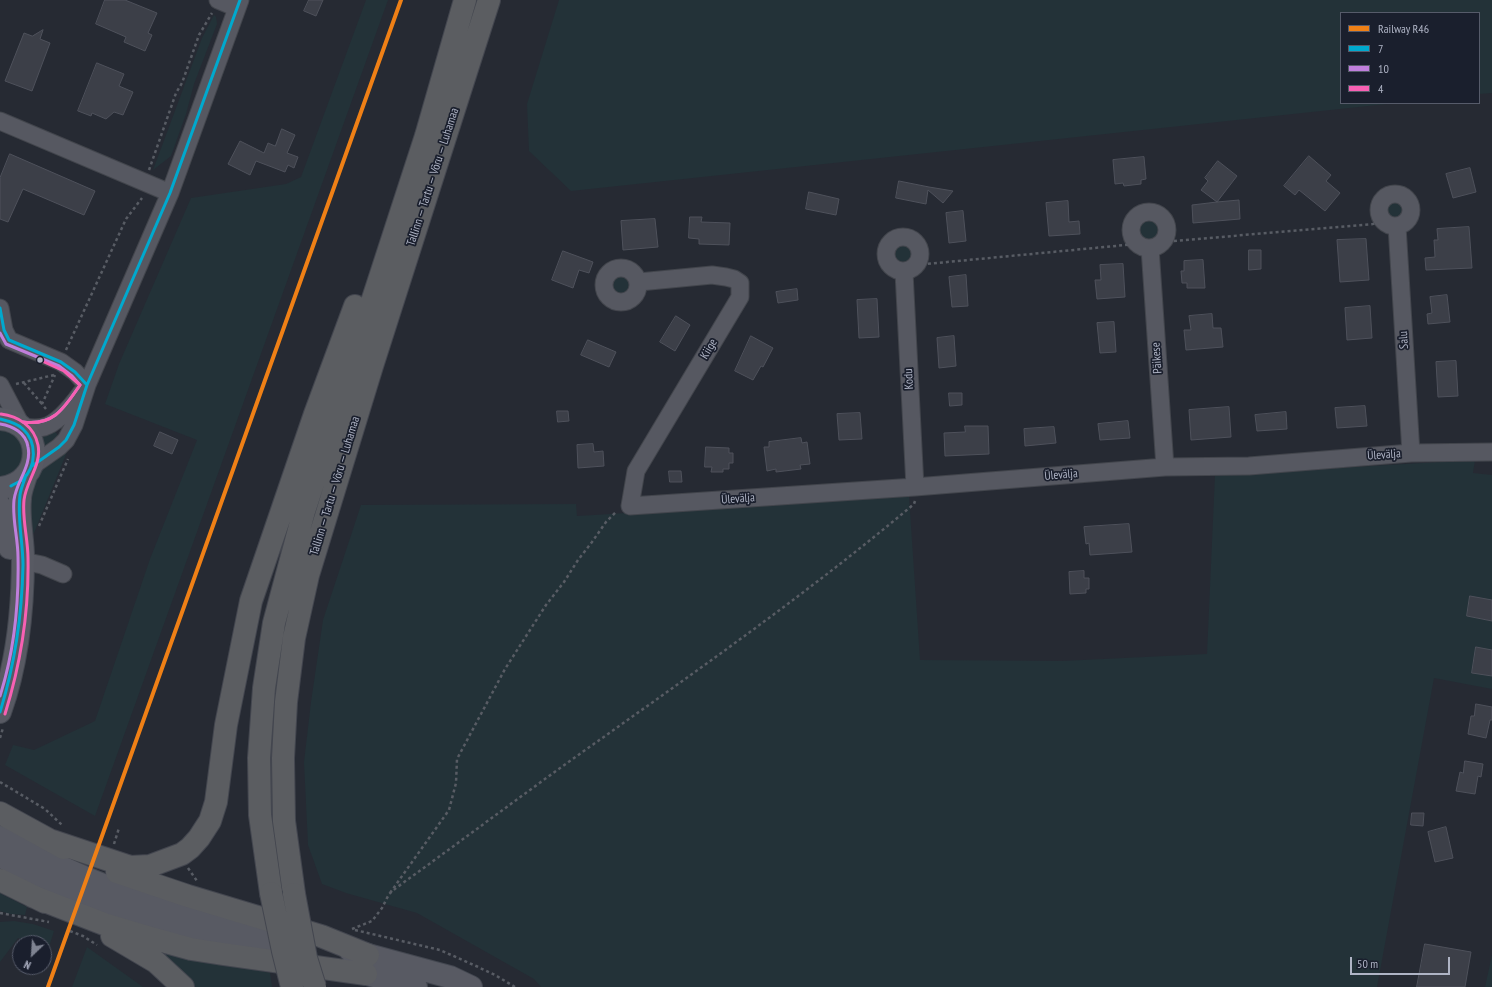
<!DOCTYPE html>
<html>
<head>
<meta charset="utf-8">
<style>
  body { margin:0 }
  #map { position:relative; width:1492px; height:987px; overflow:hidden; background:#262a33; font-family:"PT Sans Narrow",sans-serif }
  canvas { display:block }
  .legend { position:absolute; left:1340px; top:12px; width:140px; height:92px; box-sizing:border-box; background:#1a1f2d; border:1px solid #565b6a; margin:0; padding:5px 7px; list-style:none; font-size:12px; color:#afb4c5 }
  .legend li { display:flex; align-items:center; gap:8px; height:20px }
  .legend b { width:20px; border:1px solid #565b6a }
  .north { position:absolute; left:12px; top:935px; width:40px; height:40px; box-sizing:border-box; background:#1a1f2d; border:1px solid #565b6a; border-radius:50%; rotate:205deg; font-size:11px; font-weight:700; line-height:16px; text-align:center; color:#afb4c5 }
  .north::after { content:''; display:block; margin:auto; width:14px; height:18px; background:#7f8492; clip-path:polygon(50% 0,100% 100%,50% 72%,0 100%) }
  .scale { position:absolute; left:1350px; top:957px; width:100px; height:18px; box-sizing:border-box; border:2px solid #afb4c5; border-top:0; padding-left:5px; font-size:12px; line-height:14px; white-space:nowrap; color:#afb4c5; -webkit-text-stroke:3px #1a1f2d; paint-order:stroke }
</style>
</head>
<body>
<div id="map">
<canvas width="1492" height="987"></canvas>
<ul class="legend">
<li><b style="height:5px;background:#ef8016"></b>Railway R46</li>
<li><b style="height:5px;background:#00a9ce"></b>7</li>
<li><b style="height:5px;background:#c07fdc"></b>10</li>
<li><b style="height:5px;background:#f860b3"></b>4</li>
</ul>
<div class="north">N</div>
<div class="scale">50 m</div>
</div>
<script>
const ctx = document.querySelector('canvas').getContext('2d');
ctx.lineJoin = 'round';
function paint(path, color) {
  ctx.fillStyle = color;
  ctx.fill(path, 'evenodd');
}
function trace(path, color, width, dash) {
  ctx.strokeStyle = color;
  ctx.lineWidth = width;
  ctx.lineCap = dash ? 'butt' : 'round';
  ctx.setLineDash(dash || []);
  ctx.stroke(path);
}
function drawText(font, color, halo, rows, align = 'center') {
  ctx.font = font + ' "PT Sans Narrow",sans-serif';
  ctx.lineWidth = 3.5;
  ctx.setLineDash([]);
  ctx.textBaseline = 'middle';
  ctx.strokeStyle = halo;
  ctx.fillStyle = color;
  for (const [text, x, y, turn = 0] of rows) {
    ctx.save();
    ctx.translate(x, y);
    ctx.rotate((+turn || 0) * Math.PI / 180);
    ctx.textAlign = isNaN(turn) ? turn : align;
    if (halo) ctx.strokeText(text, 0, 0);
    ctx.fillText(text, 0, 0);
    ctx.restore();
  }
}
paint(new Path2D(`
  M366,0H388L95,816L5,765L13,745L34,750L95,721L150,559L197,440L105,404L119,364L191,198L286,184L301,177Z
  M559,0H1492V93L1479,94V13H1341V103H1396L571,191L529,151L527,104Z
  M214,15L216,17L217,24L194,84L186,114L171,156L153,170L202,38Z
  M1384 209a11 11 0 1 1 22 0a11 11 0 1 1-22 0Z
  M1138 229a11 11 0 1 1 22 0a11 11 0 1 1-22 0Z
  M891 254a12 12 0 1 1 24 0a12 12 0 1 1-24 0Z
  M610 285a11 11 0 1 1 22 0a11 11 0 1 1-22 0Z
  M0,428L17,434L25,449L18,472L0,479Z
  M54,430L60,438L45,451L39,436Z
  M66,448L67,452L34,533L30,532L26,501L35,477L45,467Z
  M1475,460L1473,473L1492,475V689L1434,678L1377,987H541L534,979L417,913L346,893L322,884L308,845L304,762L311,702L323,620L361,505L576,504L577,516L909,496L920,660L1062,661L1207,654L1215,475Z
  M0,893L27,907L25,915L10,914L0,911Z
  M14,921L33,924L54,931L49,947L44,946V943H34L18,938L0,962V922Z
  M145,945L270,973L272,987H193Z
  M87,947L143,987H72Z
  M1492,955V987H1485Z`), '#233238');
const building = new Path2D(`
  M105,0H125L157,13L148,33L152,35L145,51L124,42L126,37L96,24Z
  M309,0H323L316,16L304,11Z
  M43,30L40,39L50,43L32,91L5,81L24,33L32,36Z
  M97,63L124,74L119,86L133,92L123,115L114,112L106,119L92,113L91,116L78,111Z
  M282,129L295,135L287,153L298,157L294,168L288,165L285,172L256,161L250,175L228,164L240,141L264,153L268,143L275,146Z
  M10,154L95,191L84,215L23,189L8,222L0,219V178Z
  M1309,156L1331,175L1326,181L1340,193L1325,211L1299,190L1295,195L1284,186Z
  M1144,157L1146,179L1141,180V184L1124,186L1123,183L1115,184L1113,160Z
  M1218,161L1237,176L1217,202L1239,200L1240,219L1193,223L1192,205L1217,202L1201,190L1208,181L1205,178Z
  M1470,168L1476,192L1453,198L1446,174Z
  M899,181L929,187L953,191L943,203L928,190L926,204L896,198Z
  M809,192L839,199L836,215L806,209Z
  M1068,201L1069,222L1079,221L1080,234L1049,236L1046,203Z
  M963,211L966,241L949,243L946,213Z
  M690,217H702L701,222L730,223L729,245L699,244V239L689,238Z
  M655,219L658,247L623,250L621,221Z
  M1469,227L1472,268L1426,270L1425,258L1435,257L1434,240H1438L1437,229Z
  M1366,239L1369,280L1340,282L1337,240Z
  M1249,250H1261V269L1249,270Z
  M563,251L593,262L589,273L579,270L573,288L552,280Z
  M1203,260L1205,288H1187V283H1182L1181,271H1184V261Z
  M1123,264L1125,297L1097,299L1095,280H1101L1100,265Z
  M966,275L968,306L952,307L949,277Z
  M797,289L798,300L778,303L776,292Z
  M1447,295L1450,322L1428,324L1427,314L1432,313L1430,297Z
  M877,299L879,337L859,338L857,300Z
  M1370,306L1372,338L1347,340L1345,308Z
  M1212,314L1213,328H1221L1223,347L1186,350L1184,330H1191L1189,316Z
  M676,316L690,325L675,351L660,342Z
  M1114,322L1116,352L1100,353L1097,323Z
  M751,336L773,348L763,367L761,366L753,380L735,371Z
  M954,336L956,366L939,368L937,338Z
  M588,340L616,352L609,367L581,355Z
  M1456,361L1458,396L1438,397L1436,362Z
  M949,393H962V405L950,406Z
  M1365,406L1367,426L1337,428L1335,408Z
  M1229,407L1231,437L1191,440L1189,410Z
  M557,411H568L569,421L558,422Z
  M1286,412L1287,429L1257,431L1255,415Z
  M860,413L862,439L839,440L837,414Z
  M1128,421L1130,438L1100,440L1098,424Z
  M965,426H988L989,454L945,456L944,433L965,432Z
  M1054,427L1056,443L1025,446L1024,429Z
  M160,432L178,440L172,454L154,446Z
  M801,438L802,443L807,442L810,464L800,465L801,469L776,472V469L767,471L764,447H769V442Z
  M593,444L594,452L603,451L604,466L578,468L577,445Z
  M706,447L729,448V453H733V463H729V469H723V472H711L712,467H705Z
  M669,471H681L682,482H670Z
  M1129,524L1132,552L1090,555L1089,543L1086,544L1084,527Z
  M1084,571V578H1089V589H1086V593L1070,594L1069,572Z
  M1470,596L1492,600V621L1467,616Z
  M1476,647L1492,650V676L1472,673Z
  M1476,704L1492,707V720H1490L1486,738L1468,734L1471,716H1474Z
  M1465,761L1483,764L1481,777L1478,776L1475,794L1456,791L1460,772L1463,773Z
  M1412,813H1424L1423,826L1411,825Z
  M1446,827L1453,858L1435,862L1428,832Z
  M1425,944L1471,952L1465,987H1417Z`);
paint(building, '#3c3f48');
trace(building, '#4e515b', 1);
const minor = new Path2D(`
  M218,0L237,8
  M0,121L170,193
  M1379 210a16 16 0 1 1 32 0a16 16 0 1 1-32 0Z
  M1131 230a18 18 0 1 1 36 0a18 18 0 1 1-36 0Z
  M1397,226L1411,453
  M886 254a17 17 0 1 1 34 0a17 17 0 1 1-34 0Z
  M1150,248L1165,467
  M604 285a17 17 0 1 1 34 0a17 17 0 1 1-34 0Z
  M904,272L915,487
  M639,282L712,275L726,277L734,279L740,283V297L636,471L630,506L915,487L1165,467L1249,466L1411,453L1492,452
  M0,308L4,330L9,340L61,362L75,372L87,385
  M0,385L22,427C29,428 37,429 44,427C58,423 73,404 81,393
  M32,466L59,447L66,440L74,425L87,385L170,193L240,0
  M23,561L42,565L63,574`);
const major = new Path2D(`
  M0,419C45,422 45,484 0,488
  M0,506L9,527L10,548
  M0,712C17,665 23,607 23,557C23,539 18,518 20,499C20,491 24,483 26,475
  M0,837C40,857 80,877 122,892C177,913 236,924 293,937
  M0,856C36,875 73,892 111,907C169,929 232,941 293,956
  M350,950L450,977L471,987
  M348,969L416,987`);
const highway = new Path2D(`
  M0,813L64,848
  M52,841L130,867L150,866L182,854L190,848L199,838L210,821L216,802L226,725L251,601L315,414L355,306
  M117,872L188,896L321,936L368,955
  M0,880L45,902
  M271,893L260,815L259,758L264,688L274,623L304,511L426,136L465,0
  M294,894L284,821L283,758L286,702L294,638L308,575L372,366L489,0
  M32,896L104,924L144,936L191,949L223,954L366,974
  M112,936L156,962L183,987`);
trace(minor, '#42454c', 19);
trace(major, '#434750', 24);
trace(highway, '#43464f', 24);
trace(new Path2D(`
  M149,170L176,93L182,83L199,35L212,13
  M1162,242L1373,224L1382,219
  M916,265L1136,244
  M66,350L126,219L142,198
  M24,383L42,404
  M16,384L54,375
  M46,409L42,404L55,375
  M39,526L68,459
  M0,738L3,728
  M0,782L45,809L62,825
  M114,844L119,828
  M188,868L197,881
  M390,893L449,810L456,783L457,759L505,669L546,605L564,582L578,560L592,542L606,522L617,511
  M0,913L49,922
  M352,929L372,921L382,908L389,894L396,888C464,839 530,789 598,741C705,665 813,589 914,504L915,501
  M355,930L440,950L476,966L495,975L515,987
  M70,931L83,936L97,945`), '#585c64', 2.5, [3, 3]);
trace(minor, '#565861', 17);
trace(major, '#585a63', 22);
trace(highway, '#5b5d61', 22);
const highwayBridge = new Path2D(`
  M271,893L283,951L292,987
  M294,894L306,958L315,987`);
trace(highwayBridge, '#43464f', 24, []);
trace(highwayBridge, '#5b5d61', 22);
trace(new Path2D(`
  M0,308L4,330L9,340L61,362L75,372L87,385
  M0,419C8,421 17,423 23,429C37,442 37,467 22,480C19,482 14,484 11,486
  M32,466L59,447L66,440L74,425L87,385L170,193L240,0
  M0,712C15,664 22,615 23,565C23,542 17,519 20,495C21,488 24,482 26,475`), '#00a9ce', 3);
trace(new Path2D(`
  M0,333L6,344L59,366L72,376L80,385C64,408 54,426 23,422
  M0,424C13,426 26,433 28,447C32,466 16,482 14,500C12,519 18,538 18,557C19,603 14,652 0,696`), '#c07fdc', 3);
trace(new Path2D(`
  M1,414C18,416 34,426 38,445C42,465 26,481 24,500C22,519 28,539 28,558C29,611 21,663 5,714
  M23,422C54,426 64,408 80,385L64,371L40,360`), '#f860b3', 3);
trace(new Path2D(`
  M48,987L401,0`), '#ef8016', 4);
for (const [x, y, r, color] of [
  [40,360,3.5,"#afb4c5"]
]) {
  const dot = new Path2D();
  dot.arc(x, y, r, 0, 2 * Math.PI);
  ctx.fillStyle = color;
  ctx.fill(dot);
  trace(dot, '#1a1f2d', 1.5);
}
drawText('12px', '#afb4c5', '#1a1f2d', [
  ["Tallinn — Tartu — Võru — Luhamaa",433,177,-72],
  ["Salu",1404,340,-94],
  ["Kiige",709,349,-59],
  ["Päikese",1157,358,-94],
  ["Kodu",909,379,-93],
  ["Ülevälja",1384,455,-4],
  ["Ülevälja",1061,475,-5],
  ["Tallinn — Tartu — Võru — Luhamaa",335,486,-73],
  ["Ülevälja",738,499,-4]
]);
</script>
</body>
</html>
